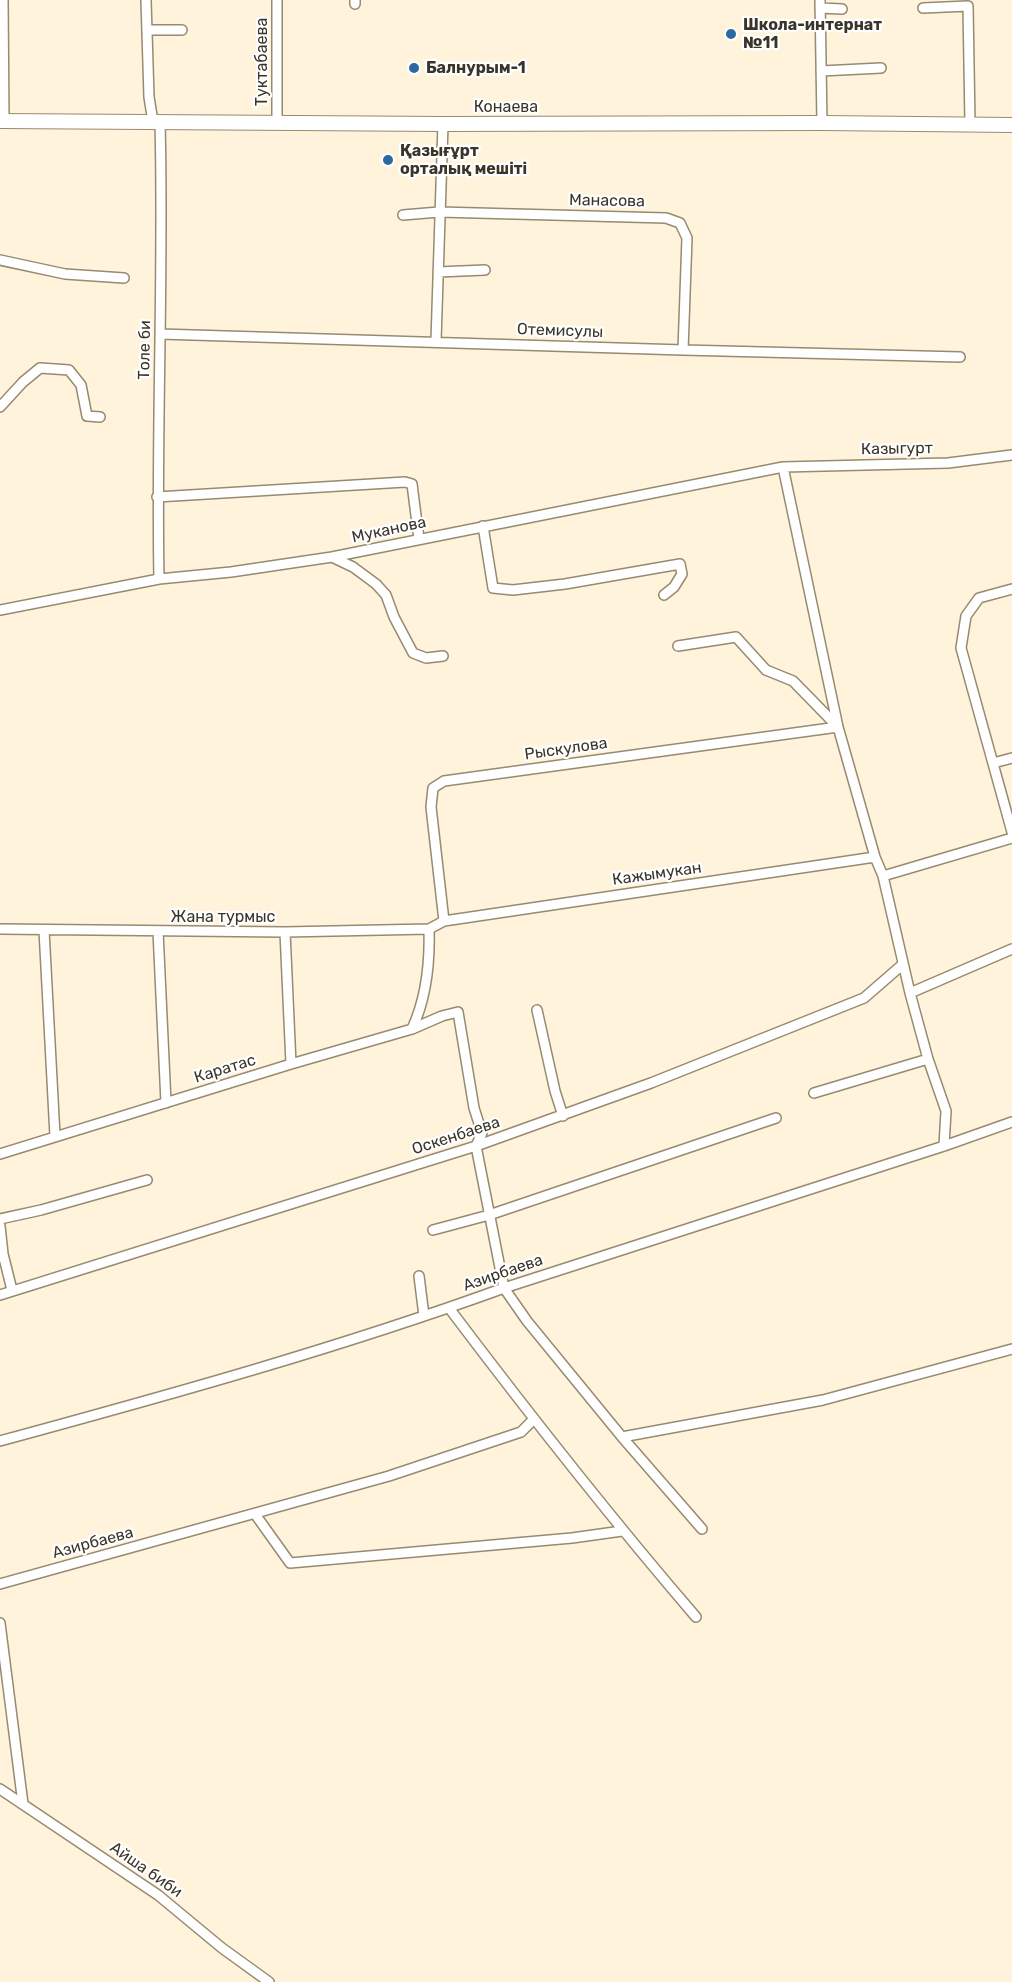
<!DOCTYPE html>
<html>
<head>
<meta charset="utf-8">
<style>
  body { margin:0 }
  canvas { display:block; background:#fff3dc }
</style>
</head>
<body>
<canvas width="1012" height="1982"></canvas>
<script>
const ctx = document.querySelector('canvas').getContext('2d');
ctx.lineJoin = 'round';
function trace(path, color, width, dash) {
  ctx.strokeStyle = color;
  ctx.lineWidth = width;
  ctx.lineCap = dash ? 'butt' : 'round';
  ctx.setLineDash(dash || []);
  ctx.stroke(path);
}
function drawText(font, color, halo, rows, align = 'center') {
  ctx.font = font + ' Rubik,sans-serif';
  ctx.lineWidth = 4.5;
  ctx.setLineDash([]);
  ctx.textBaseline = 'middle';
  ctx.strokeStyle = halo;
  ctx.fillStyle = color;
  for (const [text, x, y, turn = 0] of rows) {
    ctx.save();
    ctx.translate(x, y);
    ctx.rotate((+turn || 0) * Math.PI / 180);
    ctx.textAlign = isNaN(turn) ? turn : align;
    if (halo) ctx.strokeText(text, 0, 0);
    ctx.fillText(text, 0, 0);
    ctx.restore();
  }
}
const street = new Path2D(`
  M3,0L4,121
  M146,0L149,97L153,122
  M277,0V123
  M355,0V4
  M820,0L822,123
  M820,8L842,9
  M923,8L968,6L970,124
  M147,30H182
  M821,71L881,68
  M403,215L439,212L666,218L680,223L687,238L683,350
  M0,260L65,274L124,278
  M438,272L485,270
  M160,334L683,350L960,357
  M436,341L443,124
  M0,407L23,382L40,368L69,370L81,385L87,416L100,417
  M783,467L838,727L875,857L883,876L910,993L928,1059L946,1111L944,1146
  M157,497L405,482L412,484L419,539
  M483,526L493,588L513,590L565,584L680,564L682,574L674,587L664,595
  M332,557L353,567L376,584L386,595L394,617L413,653L426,658L443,656
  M159,579C156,426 164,274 160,122
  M1012,589L979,598L966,616L961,648L1012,832
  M0,610L159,579L231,572L332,557L783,467L948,463L1012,455
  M678,646L736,637L766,670L793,681L838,727
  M993,763L1012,758
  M883,876L1012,838
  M444,921L431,807L433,788L444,781L838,727
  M0,929L285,932L429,929L444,921L875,857
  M44,930L55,1136
  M158,931L166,1103
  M285,932L291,1064
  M910,993L1012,949
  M537,1010L555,1091L563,1116
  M412,1029C426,999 430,962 429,929
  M814,1093L928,1059
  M0,1154L291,1064L412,1029L442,1016L458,1012L474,1108L482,1133L476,1146L504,1288L527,1321L622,1437L702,1529
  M0,1219L41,1210L147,1180
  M0,1226L3,1254L12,1290
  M433,1230L489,1215L776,1118
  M419,1276L424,1316
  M0,1295L476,1146L651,1083L864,998L902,965
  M449,1308C529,1414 610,1517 696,1617
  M622,1437L823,1400L1012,1349
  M0,1441C169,1395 339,1348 504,1288L944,1146L1012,1122
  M255,1514L290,1563L572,1538L622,1531
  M0,1584L389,1476L521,1432L533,1420
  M0,1623L23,1804
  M0,1789L158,1895L222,1948L269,1982`);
const secondary = new Path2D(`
  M0,121L443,124L822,123L1012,125`);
trace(street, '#978a6f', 12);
trace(secondary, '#978a6f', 16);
trace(street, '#fff', 9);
trace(secondary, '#fff', 14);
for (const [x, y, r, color] of [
  [731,34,6,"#2b69a0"],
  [414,68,6,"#2b69a0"],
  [388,160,6,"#2b69a0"]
]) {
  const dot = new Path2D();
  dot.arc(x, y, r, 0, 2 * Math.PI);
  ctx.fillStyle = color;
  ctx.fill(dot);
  trace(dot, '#fff', 2);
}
drawText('bold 16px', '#3a3529', '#fff', [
  ["Школа-интернат",743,25],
  ["№11",743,43],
  ["Балнурым-1",426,68],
  ["Қазығұрт",400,151],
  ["орталық мешіті",400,169]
], 'left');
drawText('16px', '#3a3529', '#fff', [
  ["Туктабаева",262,62,-90],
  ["Конаева",506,107],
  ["Манасова",607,201,1],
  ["Отемисулы",560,331,2],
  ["Толе би",145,350,-89],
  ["Казыгурт",897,449,-1],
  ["Муканова",389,530,-12],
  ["Рыскулова",566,749,-8],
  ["Кажымукан",657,874,-8],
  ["Жана турмыс",223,917],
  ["Каратас",225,1069,-17],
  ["Оскенбаева",456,1136,-18],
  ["Азирбаева",503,1273,-19],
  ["Азирбаева",93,1543,-15],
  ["Айша биби",146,1870,35]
]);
</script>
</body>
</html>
